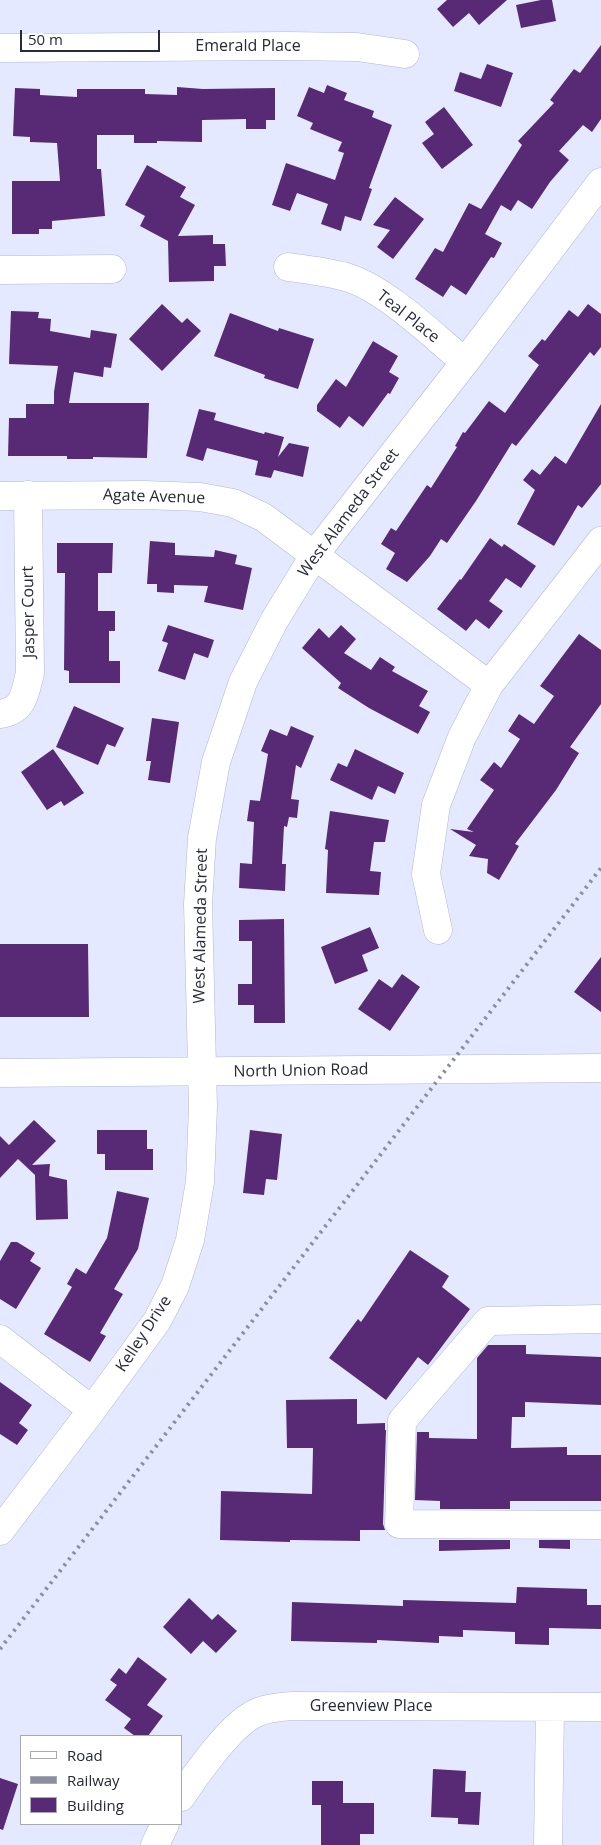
<!DOCTYPE html>
<html>
<head>
<meta charset="utf-8">
<style>
  body { margin:0 }
  #map { position:relative; width:601px; height:1845px; overflow:hidden; background:#e5e9ff; font-family:"Open Sans",sans-serif }
  canvas { display:block }
  .legend { position:absolute; left:20px; top:1735px; width:162px; height:90px; box-sizing:border-box; background:#fff; border:1px solid #a9aaaf; margin:0; padding:6px 9px; list-style:none; font-size:15px; color:#272a37 }
  .legend li { display:flex; align-items:center; gap:10px; height:25px }
  .legend b { width:25px; border:1px solid #a9aaaf }
  .scale { position:absolute; left:20px; top:30px; width:140px; height:22px; box-sizing:border-box; border:2px solid #272a37; border-top:0; padding-left:6px; font-size:15px; line-height:18px; white-space:nowrap; color:#272a37; -webkit-text-stroke:4px #fff; paint-order:stroke }
</style>
</head>
<body>
<div id="map">
<canvas width="601" height="1845"></canvas>
<ul class="legend">
<li><b style="height:6px;background:#fff"></b>Road</li>
<li><b style="height:6px;background:#8a8ea0"></b>Railway</li>
<li><b style="height:14px;background:#582974"></b>Building</li>
</ul>
<div class="scale">50 m</div>
</div>
<script>
const ctx = document.querySelector('canvas').getContext('2d');
ctx.lineJoin = 'round';
function paint(path, color) {
  ctx.fillStyle = color;
  ctx.fill(path, 'evenodd');
}
function trace(path, color, width, dash) {
  ctx.strokeStyle = color;
  ctx.lineWidth = width;
  ctx.lineCap = dash ? 'butt' : 'round';
  ctx.setLineDash(dash || []);
  ctx.stroke(path);
}
function drawText(font, color, halo, rows, align = 'center') {
  ctx.font = font + ' "Open Sans",sans-serif';
  ctx.lineWidth = 5;
  ctx.setLineDash([]);
  ctx.textBaseline = 'middle';
  ctx.strokeStyle = halo;
  ctx.fillStyle = color;
  for (const [text, x, y, turn = 0] of rows) {
    ctx.save();
    ctx.translate(x, y);
    ctx.rotate((+turn || 0) * Math.PI / 180);
    ctx.textAlign = isNaN(turn) ? turn : align;
    if (halo) ctx.strokeText(text, 0, 0);
    ctx.fillText(text, 0, 0);
    ctx.restore();
  }
}
paint(new Path2D(`
  M447,0H507L479,25L469,13L453,27L437,9Z
  M541,0H552L556,21L521,28L516,5Z
  M601,45V119L592,132L583,125L559,151L569,160L550,182L532,209L518,200L511,211L501,205L485,234L502,243L494,258L491,257L466,295L451,285L443,297L415,279L435,248L443,252L469,203L481,209L522,145L518,141L554,103L550,100L574,69L580,73Z
  M487,64L513,73L501,107L454,91L460,72L481,79Z
  M327,85L347,93L344,100L374,111L372,117L392,125L369,188L372,189L361,221L345,216L341,231L321,224L328,204L297,193L290,211L272,205L286,163L335,180L344,153L338,151L342,142L310,129L313,123L297,116L309,87L324,93Z
  M177,87L203,89L275,88V120H266V129H246V119L202,120V142L157,141V143H134V135H97V169H101L105,216L52,221V229H39V234H12V181H60L57,143L30,142V137L13,136L15,88L40,89V95L77,97V89H145V94L177,95Z
  M444,107L473,145L442,169L422,143L434,134L425,122Z
  M147,165L186,187L180,197L195,205L178,236L213,235V244H225L226,266H214V281L169,282L168,241L140,226L145,216L125,205Z
  M395,197L424,219L393,259L377,247L390,230L373,225Z
  M162,304L182,323L187,318L201,331L162,371L129,339Z
  M588,304L601,314V347L594,356L590,352L516,446L512,443L476,501L447,543L441,539L430,556L407,582L386,569L395,553L381,544L391,528L396,531L427,485L431,488L457,447L455,446L463,432L465,433L489,401L505,413L539,365L528,356L542,339L545,341L569,310L578,317Z
  M11,311L39,312L38,318L51,319L50,331L90,338L91,330L117,334L111,368L104,367L103,377L74,372L69,403H149L147,458L93,457V459H67V456H8L9,418H26V404H54V392L58,366L9,364Z
  M230,313L278,331L279,328L314,339L298,389L264,378L265,375L214,356Z
  M373,341L398,356L389,372L399,378L390,394L388,393L363,427L349,416L340,428L317,411V405L336,379L346,387Z
  M601,404V484L582,508L578,505L554,546L517,524L535,490L523,480L532,469L540,475L555,456L566,464Z
  M199,409L216,413L214,420L264,434L265,432L284,437L278,457L289,443L309,447L303,477L274,470L271,478L255,475L258,461L207,448L203,461L186,456Z
  M490,538L502,547L504,544L536,566L521,588L506,578L489,601L503,611L489,629L476,619L466,631L437,609L460,579L461,580Z
  M150,541L175,543V555L214,557L215,550L237,555L235,564L252,568L243,610L204,602L208,586L174,585V593L157,592V584H147Z
  M57,543H113L112,573H98V611H115V631H109V661H120V683H69V671L64,670L65,573H57Z
  M168,625L214,640L208,658L194,653L185,680L158,671L168,643L162,641Z
  M341,625L356,639L344,653L371,670L380,657L395,667L392,671L428,691L419,706L430,712L418,734L369,708L338,688L341,683L302,648L319,628L329,638Z
  M579,634L601,650V704L570,747L579,753L556,790L515,844L519,846L499,880L487,873L488,859L469,856L476,845L450,829L474,832L467,829L494,790L480,780L494,762L501,768L520,739L508,731L519,714L534,724L554,696L540,686Z
  M74,706L124,728L115,747L107,744L98,765L56,747Z
  M152,718L179,722L170,783L148,780L151,761H146Z
  M291,726L314,736L301,768L296,765L291,799L299,800L297,818L289,817L287,827L284,826L282,864H286L285,891L239,888L240,863L252,864L254,822L247,821L250,800L260,801L268,754L261,751L270,729L287,736Z
  M53,749L84,793L64,806L61,801L47,810L21,772Z
  M355,749L404,773L395,794L378,786L372,800L330,780L338,763L347,767Z
  M330,811L389,820L385,842H374L370,871L381,872L379,895L326,893L328,850L325,849Z
  M284,919L285,1023H254V1005H238V984H252V941H239V920Z
  M370,927L379,948L362,955L368,971L335,984L321,947Z
  M0,944H88L89,1017H0Z
  M601,957V1012L574,992Z
  M402,974L420,987L390,1031L358,1009L379,979L392,988Z
  M34,1120L56,1141L32,1165L50,1164L49,1176L67,1180L68,1219L36,1220L35,1175L18,1159L0,1178V1136L9,1145Z
  M97,1130H147V1149H153V1170H105V1154H97Z
  M250,1130L282,1134L277,1180L266,1179L264,1195L243,1193Z
  M117,1191L149,1198L138,1249L114,1289L123,1294L100,1333L106,1336L90,1362L44,1334L72,1287L67,1284L76,1268L86,1274L107,1238Z
  M11,1242H17L35,1253L30,1261L41,1268L16,1309L0,1299V1261Z
  M410,1250L449,1276L442,1287L470,1309L428,1365L418,1357L386,1400L329,1358L358,1319L361,1322Z
  M488,1345H526V1354L601,1357V1405L525,1402V1417H512L511,1448L567,1447V1455H601V1501H510V1509H440V1501L415,1500L417,1432H429V1438L477,1439V1358Z
  M0,1382L32,1405L19,1423L28,1430L17,1445L0,1434Z
  M357,1399V1424L385,1423V1430H386L383,1524L385,1530H360V1541L290,1540V1542L220,1540L221,1491L312,1494L313,1448H287L286,1400Z
  M439,1540H510V1549L439,1551Z
  M539,1540H570V1549L539,1548Z
  M517,1587L587,1589V1605H601V1629L549,1628V1645L515,1644V1632L463,1630V1637L439,1636V1643L377,1640V1643L291,1641L292,1602L403,1606V1600L516,1603Z
  M189,1598L212,1620L218,1614L237,1631L216,1653L203,1641L191,1654L163,1627Z
  M138,1657L167,1679L147,1705L163,1716L148,1736H135L124,1728L131,1719L105,1700L117,1685L110,1680L119,1668L126,1674Z
  M433,1769L466,1771L465,1792H481L479,1825L458,1824V1818L431,1817Z
  M0,1778L18,1784L3,1830L0,1829Z
  M312,1781H343V1803H374V1834H360V1845H321V1805H312Z`), '#582974');
const minor = new Path2D(`
  M0,48L287,46L357,47L405,54
  M288,267C308,270 330,272 349,278C388,291 433,336 465,362
  M0,270L112,269
  M0,496L144,495L200,497L233,503L263,517L489,685
  M0,714C24,711 25,693 30,673L28,495
  M438,930L426,874L436,805L462,737L489,685L601,541
  M0,1073L601,1068
  M601,1319L488,1321L402,1421L399,1524L601,1525
  M0,1339L92,1410
  M0,1531L92,1410L157,1321L175,1286L190,1240L200,1182L203,1107L198,904L202,838L216,762L243,682L274,621L315,554L465,362L601,182
  M181,1797C196,1774 227,1731 249,1717C262,1708 279,1707 294,1706L601,1707
  M155,1845L165,1824
  M548,1845L550,1708`);
trace(minor, '#b0b6d9', 29);
trace(minor, '#fff', 28);
trace(new Path2D(`
  M0,1649L601,868`), '#8a8ea0', 4, [2.5, 5]);
drawText('16px', '#272a37', '#fff', [
  ["Emerald Place",248,46],
  ["Teal Place",408,317,38],
  ["Agate Avenue",154,497,2],
  ["West Alameda Street",349,513,-53],
  ["Jasper Court",29,612,-91],
  ["West Alameda Street",201,926,-89],
  ["North Union Road",301,1071,-1],
  ["Kelley Drive",144,1334,-57],
  ["Greenview Place",371,1706]
]);
</script>
</body>
</html>
